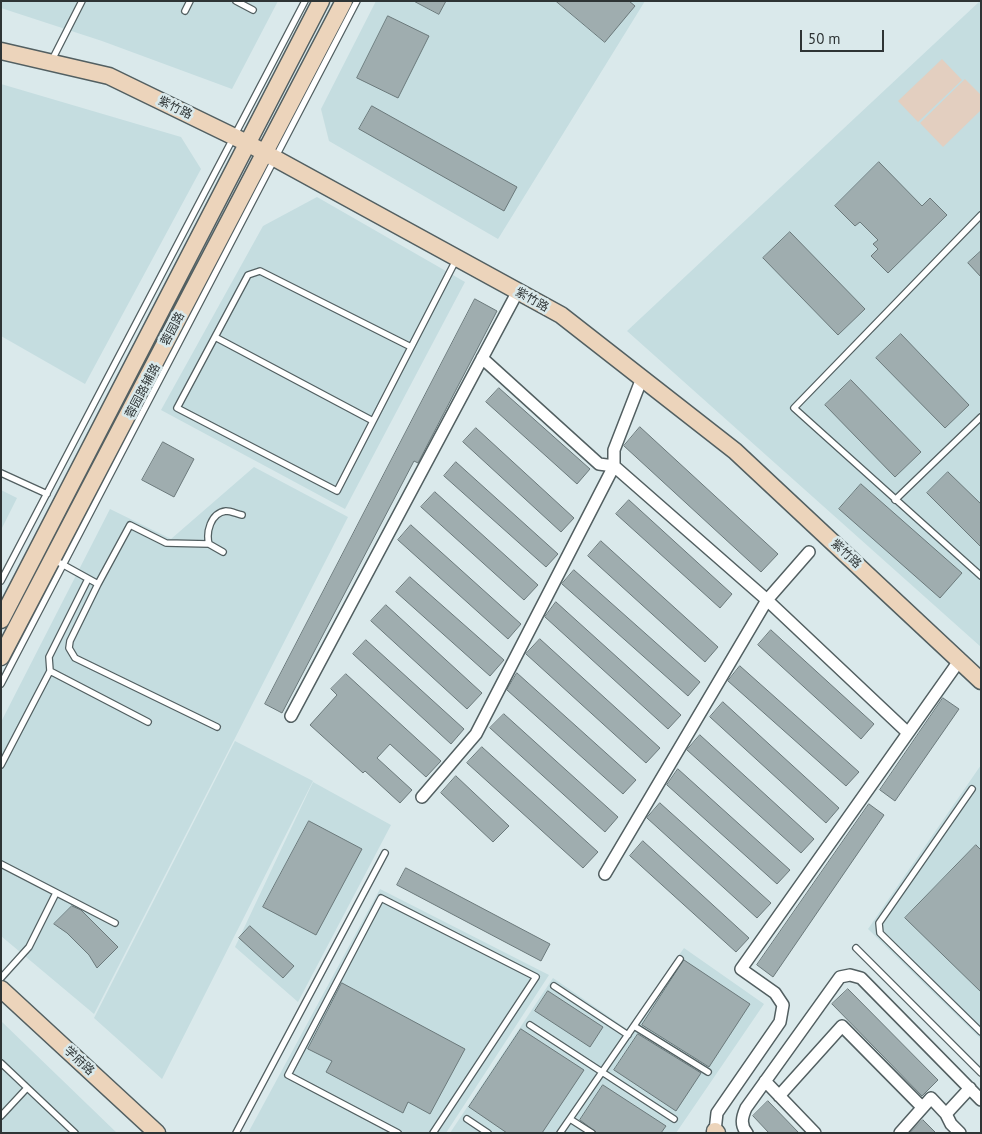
<!DOCTYPE html>
<html>
<head>
<meta charset="utf-8">
<style>
  body { margin:0 }
  #map { position:relative; width:982px; height:1134px; overflow:hidden; background:#dae9eb; font-family:"PT Sans",sans-serif }
  canvas { display:block }
  .frame { position:absolute; inset:0; border:2px solid #2e3435; pointer-events:none }
  .scale { position:absolute; left:800px; top:30px; width:84px; height:22px; box-sizing:border-box; border:2px solid #2e3435; border-top:0; padding-left:6px; font-size:15px; line-height:18px; white-space:nowrap; color:#2e3435; -webkit-text-stroke:4px #dae9eb; paint-order:stroke }
</style>
</head>
<body>
<div id="map">
<canvas width="982" height="1134"></canvas>
<div class="frame"></div>
<div class="scale">50 m</div>
</div>
<script>
const ctx = document.querySelector('canvas').getContext('2d');
ctx.lineJoin = 'round';
function paint(path, color) {
  ctx.fillStyle = color;
  ctx.fill(path, 'evenodd');
}
function trace(path, color, width, dash) {
  ctx.strokeStyle = color;
  ctx.lineWidth = width;
  ctx.lineCap = dash ? 'butt' : 'round';
  ctx.setLineDash(dash || []);
  ctx.stroke(path);
}
function drawText(font, color, halo, rows, align = 'center') {
  ctx.font = font + ' "PT Sans","Noto Sans SC",sans-serif';
  ctx.lineWidth = 5;
  ctx.setLineDash([]);
  ctx.textBaseline = 'middle';
  ctx.strokeStyle = halo;
  ctx.fillStyle = color;
  for (const [text, x, y, turn = 0] of rows) {
    ctx.save();
    ctx.translate(x, y);
    ctx.rotate((+turn || 0) * Math.PI / 180);
    ctx.textAlign = isNaN(turn) ? turn : align;
    if (halo) ctx.strokeText(text, 0, 0);
    ctx.fillText(text, 0, 0);
    ctx.restore();
  }
}
paint(new Path2D(`
  M1,1H278L232,89L102,41L1,8Z
  M376,1H645L498,239L329,141L321,109Z
  M980,1H981V647L627,331Z
  M1,84L181,137L201,169L85,384L1,336Z
  M317,197L465,282L345,509L161,410L263,226Z
  M254,467L348,517L94,1014L1,936V722L110,509L171,539Z
  M1,490L17,498L1,530Z
  M235,741L313,781L162,1079L94,1018Z
  M981,765V1039L868,929Z
  M313,782L391,825L298,1002L235,947Z
  M380,889L549,975L446,1133H248Z
  M684,948L764,1004L676,1133H450L553,978L627,1029Z
  M1,1021L117,1133H1Z`), '#c5dde0');
paint(new Path2D(`
  M942,59L962,80L918,122L898,101Z
  M965,79L981,95V110L943,147L920,123Z`), '#e3cfc0');
const building = new Path2D(`
  M414,1H446L439,14Z
  M556,1H629L635,6L605,42Z
  M388,16L429,36L398,98L357,78Z
  M372,106L517,187L504,211L359,129Z
  M879,162L922,206L930,198L947,215L888,273L871,256L878,249L873,244L878,240L860,222L855,226L835,206Z
  M790,232L865,309L838,335L763,258Z
  M981,251V277L968,263Z
  M475,299L497,311L418,463L414,461L282,713L265,704Z
  M901,334L969,405L945,428L876,358Z
  M851,380L921,452L895,477L825,405Z
  M499,388L590,469L577,484L486,402Z
  M640,427L778,554L761,572L624,446Z
  M476,428L574,518L561,532L463,442Z
  M163,442L194,459L174,497L142,480Z
  M456,462L558,554L546,567L444,476Z
  M948,472L981,504V547L927,493Z
  M861,484L962,573L940,598L839,509Z
  M435,492L538,585L524,600L421,507Z
  M629,500L732,594L720,608L616,514Z
  M411,525L521,624L508,639L398,540Z
  M601,541L718,647L705,662L588,556Z
  M574,570L700,682L688,696L562,584Z
  M410,577L504,660L490,676L396,592Z
  M556,602L681,715L668,729L545,617Z
  M386,605L482,693L467,709L371,621Z
  M771,630L874,724L861,739L758,645Z
  M540,639L660,748L646,763L526,654Z
  M366,640L464,729L451,744L353,654Z
  M740,666L859,772L846,786L728,681Z
  M517,673L636,780L623,794L507,690Z
  M346,674L441,761L426,777L390,744L377,758L412,790L400,803L365,771L363,773L310,725L337,695L331,689Z
  M943,698L959,709L895,801L880,790Z
  M723,702L839,808L826,823L710,717Z
  M504,714L618,817L605,832L490,728Z
  M700,735L814,839L801,853L687,750Z
  M482,747L598,852L583,868L467,763Z
  M678,769L790,870L777,884L667,785Z
  M456,776L509,826L493,842L441,793Z
  M660,803L771,903L757,918L647,818Z
  M869,804L884,815L773,977L757,965Z
  M309,821L362,849L316,935L263,907Z
  M643,841L749,938L736,952L630,856Z
  M976,845L981,850V992L905,918Z
  M406,868L550,944L541,961L397,885Z
  M72,906L81,910L118,947L97,968L89,955L67,933L54,924Z
  M250,926L294,966L283,978L239,938Z
  M684,960L750,1004L709,1067L642,1025Z
  M342,983L465,1049L430,1114L408,1102L403,1113L326,1072L332,1061L308,1049Z
  M848,989L938,1080L922,1096L832,1004Z
  M548,991L603,1027L590,1047L535,1011Z
  M521,1029L584,1070L542,1133H507L469,1107Z
  M638,1034L701,1073L676,1111L614,1070Z
  M603,1085L666,1126L661,1133H597L580,1120Z
  M768,1101L799,1133H769L753,1116Z
  M923,1120L936,1133H910Z`);
paint(building, '#9fadaf');
trace(building, '#6b797b', 1);
const lane = new Path2D(`
  M236,1L253,10
  M185,11L190,1
  M52,60L82,1
  M981,215L794,408L981,576
  M215,337L373,421
  M411,347L260,271L248,275L177,408L337,491L456,260
  M1,473L47,494
  M895,500L981,417
  M209,544C206,533 210,513 226,511C231,511 237,514 242,515
  M60,563L98,584L70,641L69,648L75,658L217,727
  M88,579L49,657L50,671L148,722
  M1,581L305,1
  M98,584L130,525L166,543L209,544L223,552
  M1,684L357,1
  M1,765L50,671
  M972,789L879,923L880,933L981,1032
  M1,864L115,923
  M856,948L981,1073
  M1,978L29,947L56,893
  M554,986L628,1035
  M530,1025L674,1119
  M634,1026L708,1072
  M1,1063L75,1133
  M1,1116L27,1088
  M467,1119L488,1133
  M570,1119L592,1133
  M236,1133L385,853
  M398,1133L288,1075L381,898L536,977L433,1133
  M560,1133L680,959`);
const street = new Path2D(`
  M482,358L599,464L614,466L767,600L908,733
  M291,716L518,291
  M422,797L476,734L614,466V450L642,378
  M605,874L767,600L809,552
  M765,1081L815,1133
  M779,1096L842,1026L922,1107
  M946,1114L951,1124L960,1133
  M715,1131L717,1113L780,1022L783,1005L775,993L741,969L959,661
  M747,1133C740,1125 742,1117 746,1108L840,977L850,975L861,978L981,1100
  M900,1133L931,1098L946,1114L970,1088`);
const secondary = new Path2D(`
  M1,51L109,76L247,143L561,315L735,451L981,681
  M1,620L321,1
  M1,657L344,1
  M1,989L157,1133
  M715,1131L717,1133`);
trace(lane, '#525f61', 8);
trace(street, '#525f61', 14);
trace(secondary, '#525f61', 19);
trace(lane, '#fff', 5.5);
trace(street, '#fff', 11);
trace(secondary, '#ecd4bb', 16);
drawText('12px', '#2e3435', '#dae9eb', [
  ["紫竹路",175,108,26],
  ["紫竹路",532,300,29],
  ["蓉园路",173,329,-62],
  ["蓉园路辅路",143,391,-62],
  ["紫竹路",846,554,43],
  ["学府路",79,1061,43]
]);
</script>
</body>
</html>
